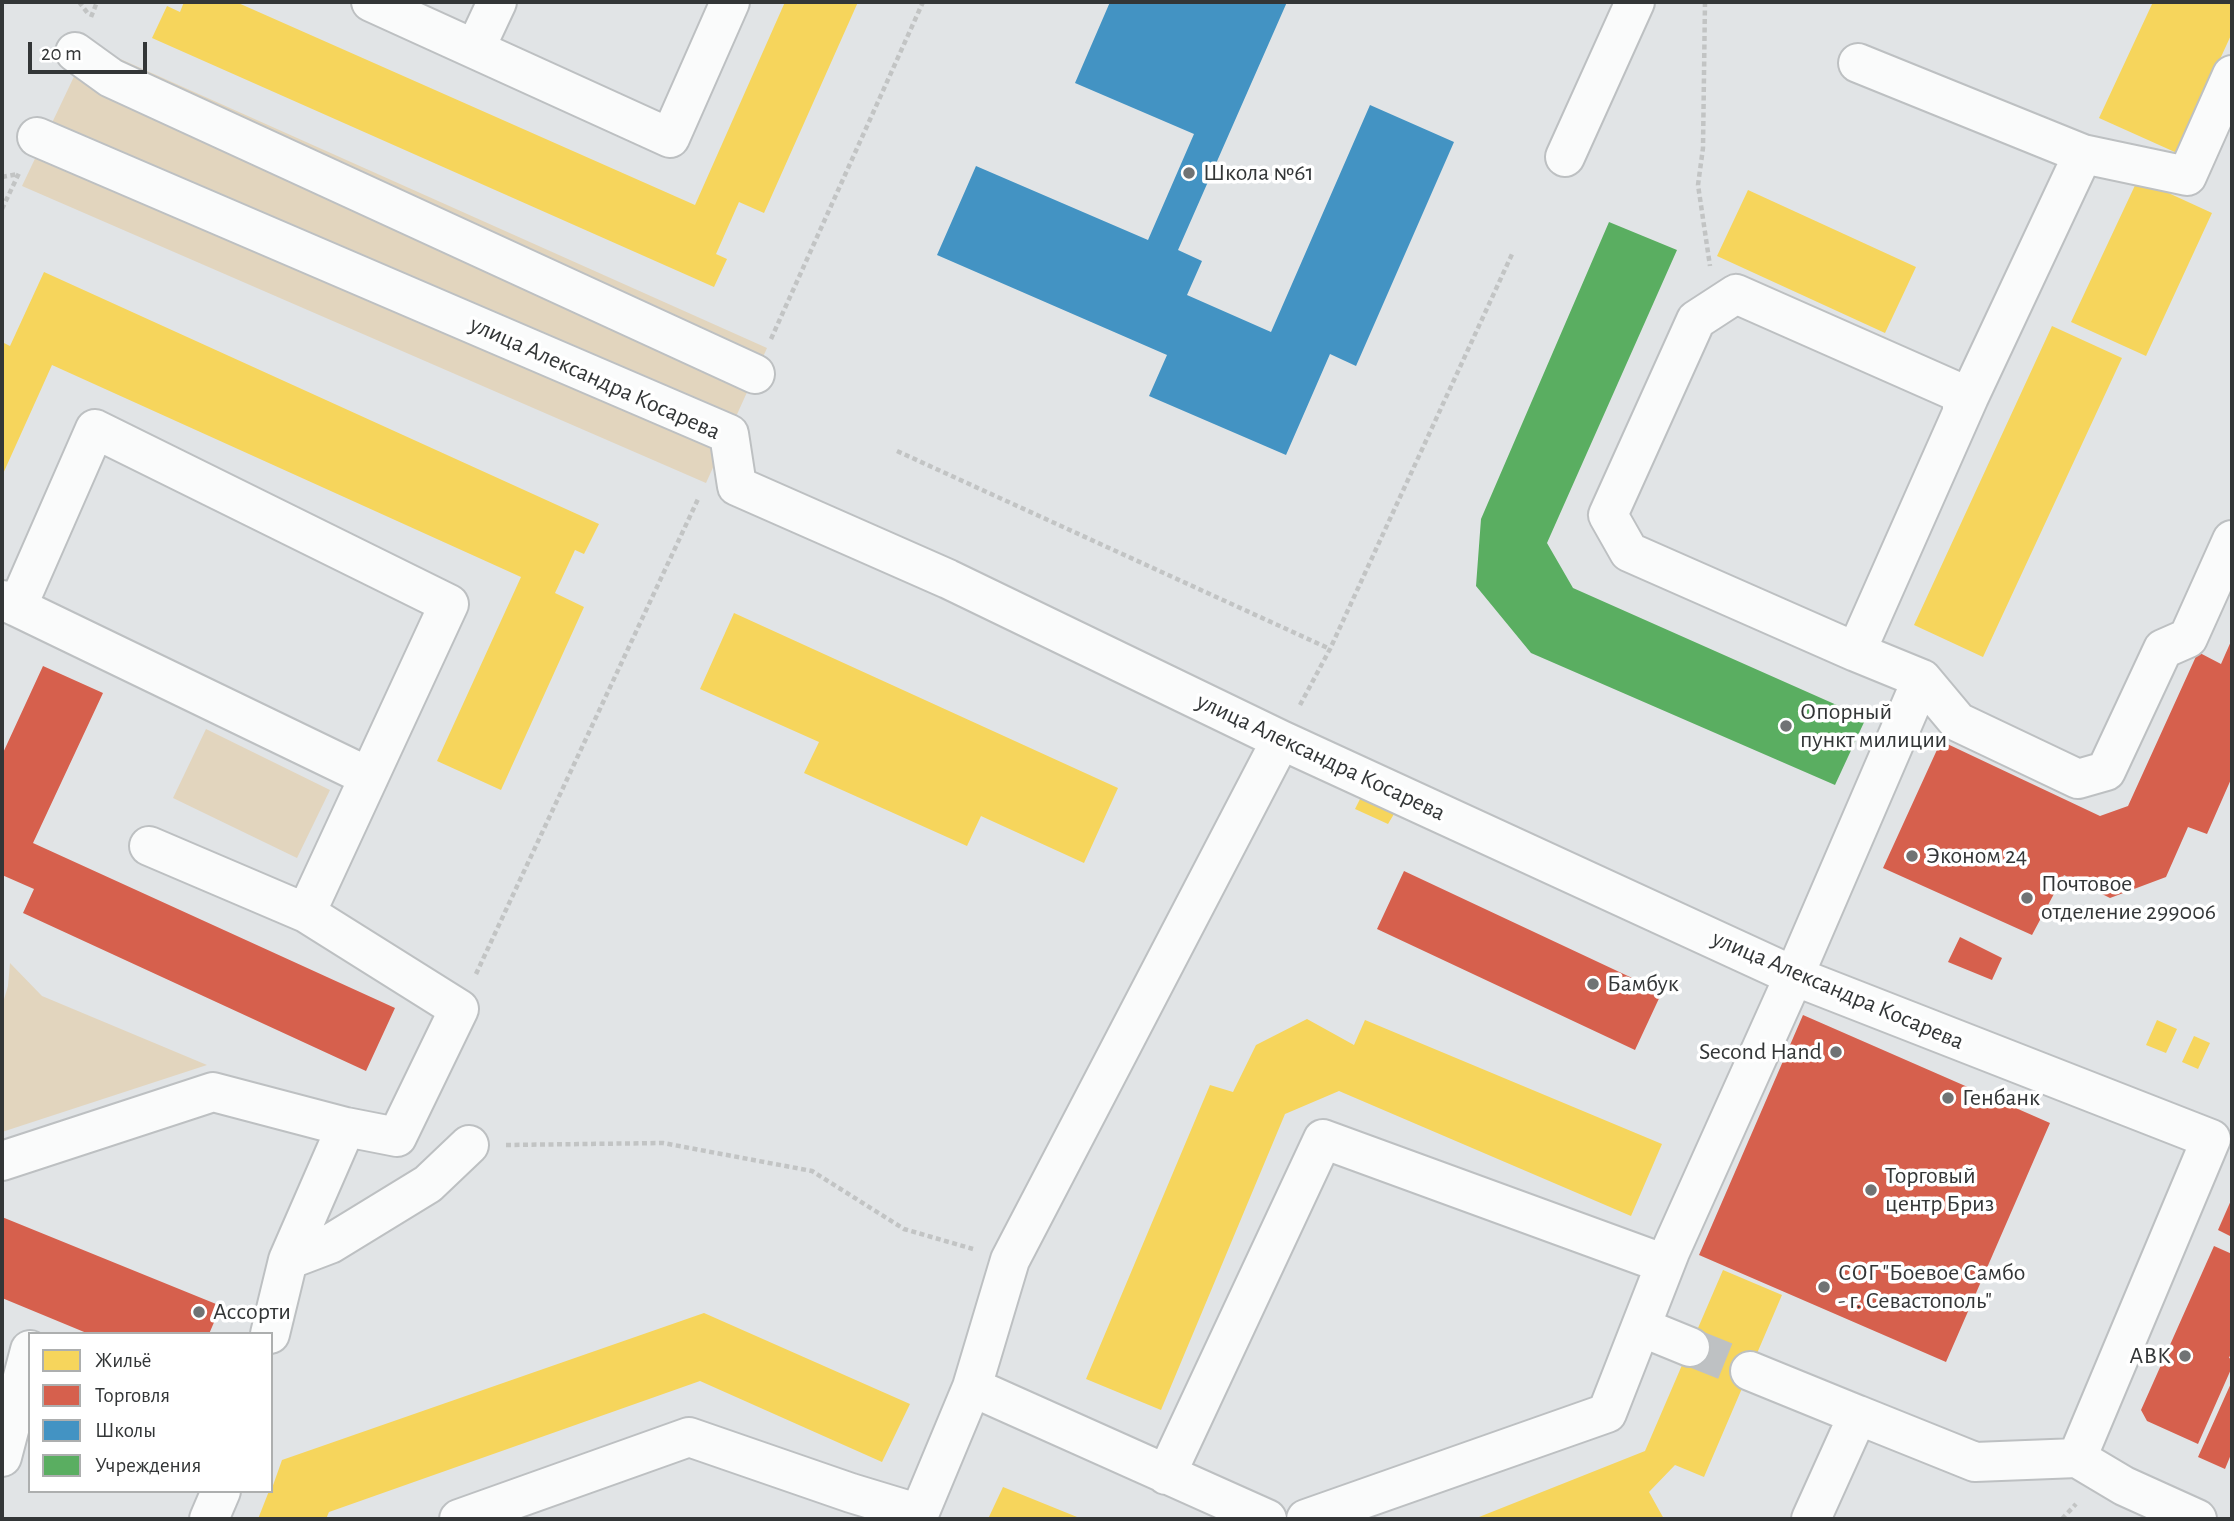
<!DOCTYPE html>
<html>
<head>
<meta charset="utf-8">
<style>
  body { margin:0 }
  #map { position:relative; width:2234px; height:1521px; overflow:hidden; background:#e1e4e6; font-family:"Alegreya Sans",sans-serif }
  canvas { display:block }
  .frame { position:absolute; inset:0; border:4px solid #333637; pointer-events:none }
  .legend { position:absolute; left:28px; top:1332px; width:245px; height:161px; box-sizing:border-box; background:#fff; border:2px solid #adafaf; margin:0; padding:9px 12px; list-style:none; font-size:21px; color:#333637 }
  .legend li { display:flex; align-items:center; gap:14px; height:35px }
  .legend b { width:35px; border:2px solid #adafaf }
  .scale { position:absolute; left:28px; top:42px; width:119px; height:32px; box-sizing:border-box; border:4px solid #333637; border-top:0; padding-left:9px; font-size:21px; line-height:24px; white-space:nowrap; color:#333637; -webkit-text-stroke:5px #fff; paint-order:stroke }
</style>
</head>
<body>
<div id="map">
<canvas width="2234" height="1521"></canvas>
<div class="frame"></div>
<ul class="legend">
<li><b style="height:19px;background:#f6d55c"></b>Жильё</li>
<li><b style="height:19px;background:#d6604d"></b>Торговля</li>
<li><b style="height:19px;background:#4393c3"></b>Школы</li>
<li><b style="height:19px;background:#5aae61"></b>Учреждения</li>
</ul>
<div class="scale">20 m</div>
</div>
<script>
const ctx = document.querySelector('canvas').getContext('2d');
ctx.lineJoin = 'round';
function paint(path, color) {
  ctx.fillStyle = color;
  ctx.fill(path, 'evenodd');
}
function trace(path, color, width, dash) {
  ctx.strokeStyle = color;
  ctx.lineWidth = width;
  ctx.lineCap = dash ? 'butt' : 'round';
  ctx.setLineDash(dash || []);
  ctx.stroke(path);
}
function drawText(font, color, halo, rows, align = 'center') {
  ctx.font = font + ' "Alegreya Sans",sans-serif';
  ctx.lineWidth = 7;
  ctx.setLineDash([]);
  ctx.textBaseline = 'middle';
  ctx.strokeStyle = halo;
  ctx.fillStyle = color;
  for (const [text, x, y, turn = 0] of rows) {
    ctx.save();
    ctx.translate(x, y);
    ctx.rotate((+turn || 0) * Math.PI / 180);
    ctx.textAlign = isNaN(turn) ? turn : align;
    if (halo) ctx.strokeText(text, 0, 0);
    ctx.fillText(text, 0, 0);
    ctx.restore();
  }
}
paint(new Path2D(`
  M89,45L767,348L706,483L22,186Z
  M206,729L330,790L297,858L173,798Z
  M10,963L42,996L207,1065L2,1132V1006L8,986Z`), '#e2d5be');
paint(new Path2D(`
  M184,2H236L695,205L785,2H858L764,213L739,202L716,254L727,259L714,287L152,38L167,6L180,12Z
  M2153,2H2232V33L2177,153L2099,118Z
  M2138,179L2212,213L2146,356L2071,322Z
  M1748,190L1916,267L1885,333L1717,256Z
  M44,272L599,524L584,554L575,550L555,593L584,607L501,790L437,761L521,577L52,365L2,476V342L10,346Z
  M2052,326L2122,358L1983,657L1914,625Z
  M734,613L1118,788L1084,863L981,816L967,846L804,773L819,742L700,689Z
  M1366,787L1400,804L1388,824L1355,809Z
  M1307,1019L1354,1045L1365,1020L1662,1144L1631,1216L1339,1091L1285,1114L1161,1410L1086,1379L1210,1085L1233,1092L1256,1045Z
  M2157,1020L2177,1029L2166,1053L2146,1045Z
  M2194,1036L2210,1043L2198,1069L2182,1062Z
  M1723,1270L1782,1295L1704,1477L1675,1465L1649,1492L1664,1519H1474L1645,1451Z
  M704,1313L910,1404L882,1462L700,1381L329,1512L326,1519H258L269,1491H271L282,1460Z
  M1003,1487L1082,1519H988Z`), '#f6d55c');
paint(new Path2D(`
  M2232,639V777L2207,834L2188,827L2166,877L2110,898L2064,875L2032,935L1883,868L1941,741L2100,816L2128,806L2198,652L2221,664Z
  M43,666L103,693L33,843L395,1008L366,1071L23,913L34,889L2,875V755Z
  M1404,871L1662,992L1635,1050L1377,929Z
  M1960,937L2002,958L1992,980L1948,962Z
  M1803,1015L2050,1123L1946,1362L1699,1255Z
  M2232,1198V1237L2218,1230Z
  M2,1217L221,1306L209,1334H89L2,1298Z
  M2214,1246L2232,1254V1351L2229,1358L2232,1359V1367L2198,1444L2147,1421L2141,1410Z
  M2232,1381V1452L2225,1469L2198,1457Z`), '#d6604d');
paint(new Path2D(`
  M1110,2H1287L1178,250L1202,261L1187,295L1271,332L1370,105L1454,142L1356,366L1330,354L1286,455L1149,396L1167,355L937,255L976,166L1148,240L1194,134L1075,83Z`), '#4393c3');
paint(new Path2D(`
  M1609,222L1677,250L1547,543L1573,588L1866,718L1835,785L1531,653L1476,586L1481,519Z`), '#5aae61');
trace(new Path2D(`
  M1690,1347L1750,1371`), '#bec1c3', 38, [38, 19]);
const minor = new Path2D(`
  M371,2L670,138L730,2
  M475,49L497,2
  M75,52L111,78L755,374
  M1858,63L2083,154L1969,397L1962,408
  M37,137L729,434L737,486L948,579L1281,740L1794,976L2211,1139L2077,1458L2124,1486L2197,1519
  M2083,154L2187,176L2232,75
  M1565,157L1635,2
  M2,600L17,607L95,429L449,604L306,913
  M17,607L369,777
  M1856,652L1969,397L1736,294L1696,320L1608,515L1629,552L1856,652L1922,679L1958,722L2078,779L2106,771L2163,649L2188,638L2232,540
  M2,1161L213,1092L346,1127L397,1137L459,1009L306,913L149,846
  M288,1260L346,1127
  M1641,1327L1690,1347
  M270,1334L288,1260L330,1244L428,1184L469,1145
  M1750,1371L1858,1415
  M972,1387L1010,1260L1281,740
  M2,1457L30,1350
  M1166,1475L1323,1139L1665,1264
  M209,1519L221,1491
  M459,1519L689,1437L851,1493L917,1513
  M917,1519L972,1387L1267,1519
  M1306,1519L1607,1413L1670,1252L1794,976L1922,679
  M1811,1519L1858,1415L1975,1462L2077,1458`);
trace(minor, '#bdc0c2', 42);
trace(new Path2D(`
  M79,2L89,15
  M1705,2L1703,148L1698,185L1710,266
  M91,17L97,2
  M2,177L18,174
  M2,209L20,171
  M771,339L923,2
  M897,451L1330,649
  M1300,705L1330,649L1513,252
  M476,974L699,497
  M506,1145L663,1143L812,1171L904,1229L973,1249
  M2062,1519L2076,1504`), '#c2c4c4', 4.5, [5, 3.5]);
trace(minor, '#fafbfb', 38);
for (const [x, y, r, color] of [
  [1189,173,7,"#707374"],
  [1786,726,7,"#707374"],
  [1912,856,7,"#707374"],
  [2027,898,7,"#707374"],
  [1593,984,7,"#707374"],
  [1836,1052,7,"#707374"],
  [1948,1098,7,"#707374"],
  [1871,1190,7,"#707374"],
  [1824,1287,7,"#707374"],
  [199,1312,7,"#707374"],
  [2185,1356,7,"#707374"]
]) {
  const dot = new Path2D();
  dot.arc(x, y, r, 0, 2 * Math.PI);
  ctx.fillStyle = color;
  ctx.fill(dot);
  trace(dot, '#fff', 2.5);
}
drawText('24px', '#333637', '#fff', [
  ["Школа №61",1203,173],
  ["Опорный",1800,712],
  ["пункт милиции",1800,740],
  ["Эконом 24",1926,856],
  ["Почтовое",2041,884],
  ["отделение 299006",2041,912],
  ["Бамбук",1607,984],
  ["Second Hand",1822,1052,"right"],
  ["Генбанк",1962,1098],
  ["Торговый",1885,1176],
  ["центр Бриз",1885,1204],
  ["СОГ \"Боевое Самбо",1838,1273],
  ["- г. Севастополь\"",1838,1301],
  ["Ассорти",213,1312],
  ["АВК",2171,1356,"right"]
], 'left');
drawText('24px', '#333637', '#fff', [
  ["улица Александра Косарева",595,378,24],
  ["улица Александра Косарева",1321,757,25],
  ["улица Александра Косарева",1838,990,23]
]);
</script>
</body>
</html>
